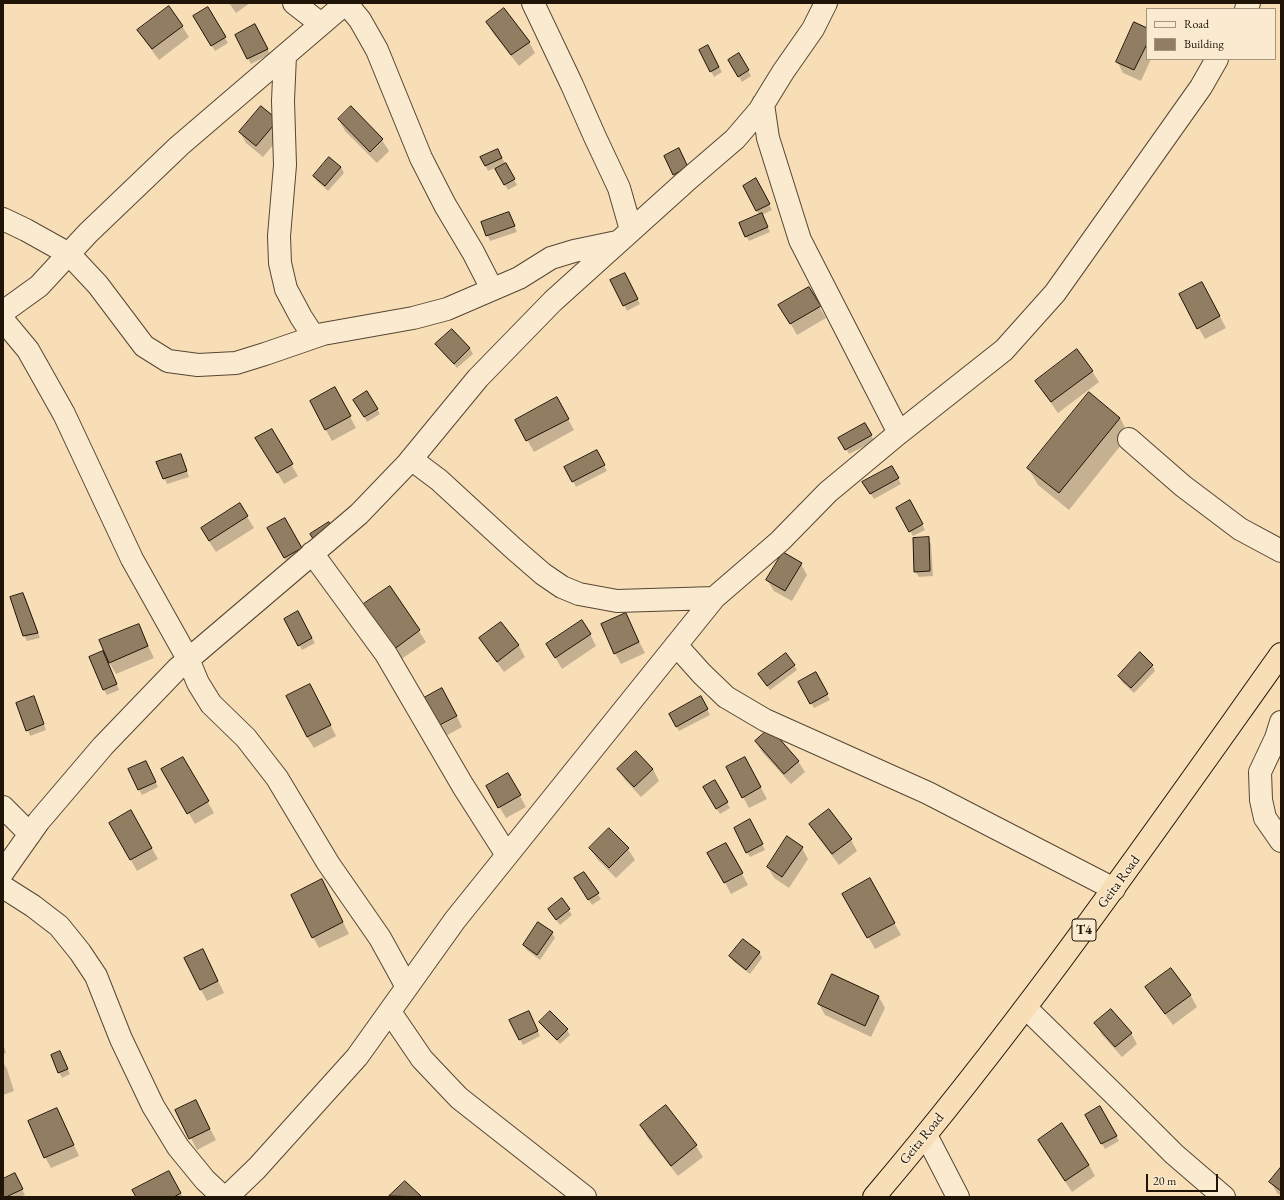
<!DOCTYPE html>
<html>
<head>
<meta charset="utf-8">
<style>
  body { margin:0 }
  #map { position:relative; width:1284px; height:1200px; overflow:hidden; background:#f7deb6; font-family:"EB Garamond",serif }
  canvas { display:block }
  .frame { position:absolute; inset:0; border:4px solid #201406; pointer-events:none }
  .legend { position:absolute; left:1146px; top:8px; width:130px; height:52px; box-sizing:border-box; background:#faead0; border:1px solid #a3947f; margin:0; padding:5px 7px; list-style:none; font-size:12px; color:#201406 }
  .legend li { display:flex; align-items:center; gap:8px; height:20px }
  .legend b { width:20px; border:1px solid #a3947f }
  .scale { position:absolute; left:1146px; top:1174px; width:72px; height:18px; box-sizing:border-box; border:2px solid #201406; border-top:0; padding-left:5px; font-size:12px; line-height:14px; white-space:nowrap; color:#201406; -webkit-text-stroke:3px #faead0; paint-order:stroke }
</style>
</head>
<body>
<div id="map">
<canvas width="1284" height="1200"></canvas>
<div class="frame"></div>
<ul class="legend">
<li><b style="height:5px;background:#faead0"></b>Road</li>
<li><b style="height:11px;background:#907d62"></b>Building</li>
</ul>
<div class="scale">20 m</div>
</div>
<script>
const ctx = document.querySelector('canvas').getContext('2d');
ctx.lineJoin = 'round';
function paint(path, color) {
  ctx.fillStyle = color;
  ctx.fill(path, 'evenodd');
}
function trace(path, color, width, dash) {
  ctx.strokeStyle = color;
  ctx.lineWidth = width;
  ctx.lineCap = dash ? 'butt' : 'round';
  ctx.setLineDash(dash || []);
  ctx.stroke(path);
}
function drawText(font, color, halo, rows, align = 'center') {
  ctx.font = font + ' "EB Garamond",serif';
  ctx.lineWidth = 3;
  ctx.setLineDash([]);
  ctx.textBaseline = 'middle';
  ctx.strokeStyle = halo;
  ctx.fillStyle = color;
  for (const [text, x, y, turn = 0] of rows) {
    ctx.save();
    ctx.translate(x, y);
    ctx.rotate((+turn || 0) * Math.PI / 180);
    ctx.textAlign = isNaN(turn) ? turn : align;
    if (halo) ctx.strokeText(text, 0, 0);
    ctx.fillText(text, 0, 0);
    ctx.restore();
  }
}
paint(new Path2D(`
  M229,3H250L236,13Z
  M208,8L228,43L215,51L194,16Z
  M487,22L529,42L535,53L519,66L493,33Z
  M255,25L270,54L251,64L236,35Z
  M182,26L189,37L159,60L145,41L138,30Z
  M1147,29V59H1151L1141,81L1123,73L1117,61Z
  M711,51L722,72L714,77L711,71Z
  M739,54L751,76L742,82L729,60Z
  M261,107L284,132L263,157L246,143L240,132Z
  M351,108L382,140L389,151L377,163L345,131L339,120Z
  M501,156L517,185L508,190L495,168L488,171L482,158Z
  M665,156L690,173L677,179Z
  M341,167L344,173L328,191L317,181L314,176Z
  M759,185L772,210L762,215L770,232L749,241L746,236L759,215L744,186Z
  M509,213L517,232L490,241L482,223Z
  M628,279L640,304L627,311L612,281Z
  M808,288L826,318L797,335L780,305Z
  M1208,294L1226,328L1205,339L1180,295Z
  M452,330L470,349L473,354L457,368L440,350L437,345Z
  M1092,371L1099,382L1058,413L1043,392L1036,381Z
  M367,393L380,414L367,422L355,400Z
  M341,400L356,428L332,441L326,430Z
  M563,410L574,430L534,452L516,420Z
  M1120,418L1129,435L1069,510L1038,485L1028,468Z
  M865,424L874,441L849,454L840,438Z
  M271,430L298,476L284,484L257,438Z
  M597,452L607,471L576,487L566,467Z
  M181,455L189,477L167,484L158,463Z
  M891,467L901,484L874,499L864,483Z
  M910,501L925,530L913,536L897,508Z
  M239,504L254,528L216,552L208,540Z
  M285,519L307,559L291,569L268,529Z
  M928,538L931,544L933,576L919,577L915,571Z
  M801,564L807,575L792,601L774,591L767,580Z
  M390,587L426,642L400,660L364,605Z
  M23,594L26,599L40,638L27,641L24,635Z
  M297,612L315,643L302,650L285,619Z
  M625,614L645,653L621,664L615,653Z
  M501,623L519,646L525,657L504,672L487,649L480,638Z
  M138,625L154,658L116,674L109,662H108L119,690L107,695L104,690L103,652L106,659L108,658Z
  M590,634L596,646L562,669L554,655Z
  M794,665L797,670L770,690L762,680Z
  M1152,665L1155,671L1134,693L1122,682L1119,676Z
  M815,673L830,700L814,708L799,682Z
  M316,696L336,736L314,748L307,737Z
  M34,697L46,730L30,736L18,703Z
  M701,697L710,715L679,731L670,714Z
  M457,717L462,727L444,737L438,727Z
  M756,741L798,761L805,772L791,784L762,752Z
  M636,752L653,769L659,781L641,797L625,780L618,769Z
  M183,758L214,813L195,824L163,769Z
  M146,762L158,787L142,795L129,770Z
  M751,769L767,799L749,808L743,797Z
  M508,774L526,807L506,818L487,786Z
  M715,781L730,808L720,814L704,788Z
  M137,822L158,859L137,871L110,823Z
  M810,825L851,840L857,851L839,865L817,836Z
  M753,826L765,850L750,857L747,852Z
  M609,829L628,849L635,860L616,878L597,859L590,848Z
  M802,848L808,859L789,888L774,878L768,867Z
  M709,853L732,855L748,885L731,894Z
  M584,873L601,899L592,905L578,883Z
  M876,890L901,935L875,949L844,894Z
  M328,892L349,934L319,948L313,937Z
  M562,900L572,915L560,925L552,914Z
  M538,923L552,933L555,938L540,960L527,950L524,945Z
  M759,952L762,958L750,974L734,962L730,956Z
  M185,959L209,961L224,993L207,1001Z
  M1170,969L1191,996L1197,1007L1173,1025L1153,998L1146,987Z
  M879,997L885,1008L871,1037L825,1015L819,1004Z
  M550,1012L567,1030L570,1035L560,1044L543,1027L540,1022Z
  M531,1017L540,1036L523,1045L510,1021Z
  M1096,1024L1131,1033L1137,1044L1122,1057L1102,1035Z
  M3,1044L6,1053L3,1054Z
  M62,1057L70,1074L62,1078L59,1072Z
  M3,1062L7,1069L14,1091L3,1095Z
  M196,1102L216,1140L197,1150L177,1111Z
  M666,1107L696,1146L703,1157L678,1176L647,1137L641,1125Z
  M1100,1108L1119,1141L1105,1149L1086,1115Z
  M57,1110L63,1121L79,1156L51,1168L45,1157Z
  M1045,1151L1089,1165L1095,1176L1072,1192Z
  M1281,1169V1196L1277,1193L1271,1182Z
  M3,1180H17L25,1195L20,1197H3Z
  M405,1182L420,1197H391Z
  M175,1183L183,1197H137Z`), '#0003');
const building = new Path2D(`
  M169,6L183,26L152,49L137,30Z
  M208,7L226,37L211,46L193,16Z
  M504,8L530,42L511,55L486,22Z
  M1134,22L1147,28V44L1134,70L1116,62Z
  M255,24L268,49L247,59L235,35Z
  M708,45L719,67L710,72L699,50Z
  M739,53L749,70L738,77L728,60Z
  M261,106L278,120L256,146L239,132Z
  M351,106L383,139L370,152L338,119Z
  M679,148L688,167L673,175L664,156Z
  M498,149L502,158L485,166L480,157Z
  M329,157L341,167L325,186L313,176Z
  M506,163L515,179L504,185L495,169Z
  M756,178L770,204L756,211L743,186Z
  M509,212L515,226L486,236L481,222Z
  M762,213L768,227L745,237L739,223Z
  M625,273L638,299L623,306L610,280Z
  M1202,282L1220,316L1197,329L1179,294Z
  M809,287L821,306L790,324L778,305Z
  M452,329L470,348L454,364L435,344Z
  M1077,349L1093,371L1051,402L1035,381Z
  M335,387L351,416L325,430L310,401Z
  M367,391L378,409L364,417L353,400Z
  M1089,392L1120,418L1059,493L1027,468Z
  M557,397L569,419L526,441L515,420Z
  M865,423L872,435L845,450L838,438Z
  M272,429L293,464L277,473L255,438Z
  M597,450L605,465L572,482L564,467Z
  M181,454L187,471L163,479L156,462Z
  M892,466L899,478L870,494L862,482Z
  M910,500L923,524L909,532L896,508Z
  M240,503L248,516L209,541L201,528Z
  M285,518L302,548L284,558L267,528Z
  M329,522L335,533L317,545L310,534Z
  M929,537L930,571L914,572L913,538Z
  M783,552L802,563L785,591L766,580Z
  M390,586L420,630L393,650L362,605Z
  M23,593L38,633L23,636L10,597Z
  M298,611L312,638L298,646L284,619Z
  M626,613L639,642L614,654L601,624Z
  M582,620L591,634L555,658L546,644Z
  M501,622L519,645L497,662L479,638Z
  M139,624L148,646L109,663L99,640Z
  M103,651L117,684L103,690L89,657Z
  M1140,652L1153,665L1131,688L1118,676Z
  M786,653L795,665L767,686L758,674Z
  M816,672L828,694L810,704L798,682Z
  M310,684L331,725L307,737L286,696Z
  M442,688L457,716L436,727L422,699Z
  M34,696L44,724L26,731L16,703Z
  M701,696L708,709L676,727L669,714Z
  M770,728L799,761L784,774L755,741Z
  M636,751L653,769L634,787L617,769Z
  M183,757L209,801L187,814L161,769Z
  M745,757L761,787L742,798L726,767Z
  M146,761L156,782L138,790L128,769Z
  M508,773L521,795L498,808L486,786Z
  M715,780L728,802L716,809L703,787Z
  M829,809L852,839L832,854L809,824Z
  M131,810L152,848L130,860L109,823Z
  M750,819L763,844L746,853L734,828Z
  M609,828L629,848L609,868L589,848Z
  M787,836L803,847L782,877L767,867Z
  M726,843L743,873L724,883L707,853Z
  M584,872L599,893L588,900L574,878Z
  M870,878L895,923L867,938L842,894Z
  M322,879L343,922L312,938L291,895Z
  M562,898L570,909L556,920L548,909Z
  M538,922L553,932L537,955L523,945Z
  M743,939L760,952L746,970L729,956Z
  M203,949L218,981L200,990L184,958Z
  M1171,968L1191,995L1165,1014L1145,987Z
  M832,974L879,996L865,1026L818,1004Z
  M1111,1009L1132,1033L1115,1047L1094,1023Z
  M529,1011L538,1031L519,1040L509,1020Z
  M550,1011L568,1029L557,1040L539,1022Z
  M60,1051L68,1069L58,1073L51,1055Z
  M196,1100L210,1129L189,1139L175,1110Z
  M666,1105L697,1145L671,1166L640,1125Z
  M1100,1106L1117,1136L1101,1144L1085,1115Z
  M57,1108L74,1145L44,1158L28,1121Z
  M1062,1123L1089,1165L1065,1181L1038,1140Z
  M1281,1167V1191L1269,1182Z
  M169,1171L181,1193L174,1197H136L132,1190Z
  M15,1173L23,1189L6,1197H3V1179Z
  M405,1181L422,1197L389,1196Z`);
paint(building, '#907d62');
trace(building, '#201406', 1);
const minor = new Path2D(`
  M294,3L321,24
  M346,3L360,20L377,50L421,158L445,205L473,252L492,289
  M533,3L572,85L595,137L619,188L631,230
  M1246,9L1249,3
  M285,55L283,101L285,165L279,236L280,263L286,289L301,317L314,337
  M763,104L768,138L800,240L899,433
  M3,219L26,230L69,254L98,285L144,346L168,361L198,365L236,363L265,354L323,334L413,318L447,309L519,278L551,258L574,251L617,242
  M3,312L39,286L88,233L179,146L346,3
  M3,320L28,350L64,414L132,559L188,659L198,683L211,704L246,738L277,778L328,863L380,938L407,987
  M1129,439L1183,486L1240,529L1281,551
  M411,459L439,480L513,548L543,574L562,587L579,594L617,601L714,598
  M312,553L386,654L463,786L507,855
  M676,645L702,674L726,697L765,720L928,793L1114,889
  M1281,722L1276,738L1260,772L1261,800L1265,818L1281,841
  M3,807L30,834
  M3,872L39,821L103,746L177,669L359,514L408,463L478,378L553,301L685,182L735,139L759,111L783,72L813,29L826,3
  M3,887L33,906L59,926L80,952L96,976L121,1039L153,1106L178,1147L205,1180L223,1197
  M1026,1008L1116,1096L1174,1154L1224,1197
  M390,1012L422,1059L459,1098L585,1197
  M926,1135L958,1197
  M227,1197L257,1168L357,1057L455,920L714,598L780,541L828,492L899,433L1004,350L1055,293L1201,87L1217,59`);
const trunk = new Path2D(`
  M874,1197C1021,1024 1150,838 1281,654`);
trace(minor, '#564632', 24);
trace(trunk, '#201406', 24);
trace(minor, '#faead0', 22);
trace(trunk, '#f7deb6', 22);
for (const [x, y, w] of [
  [1084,930,24]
]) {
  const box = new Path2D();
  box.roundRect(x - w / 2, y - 11, w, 22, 3);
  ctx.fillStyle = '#faead0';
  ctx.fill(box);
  trace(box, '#201406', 1);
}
drawText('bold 13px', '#201406', null, [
  ["T4",1084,930]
]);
drawText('14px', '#201406', '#faead0', [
  ["Geita Road",1119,882,-54],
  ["Geita Road",922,1139,-51]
]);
</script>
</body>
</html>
